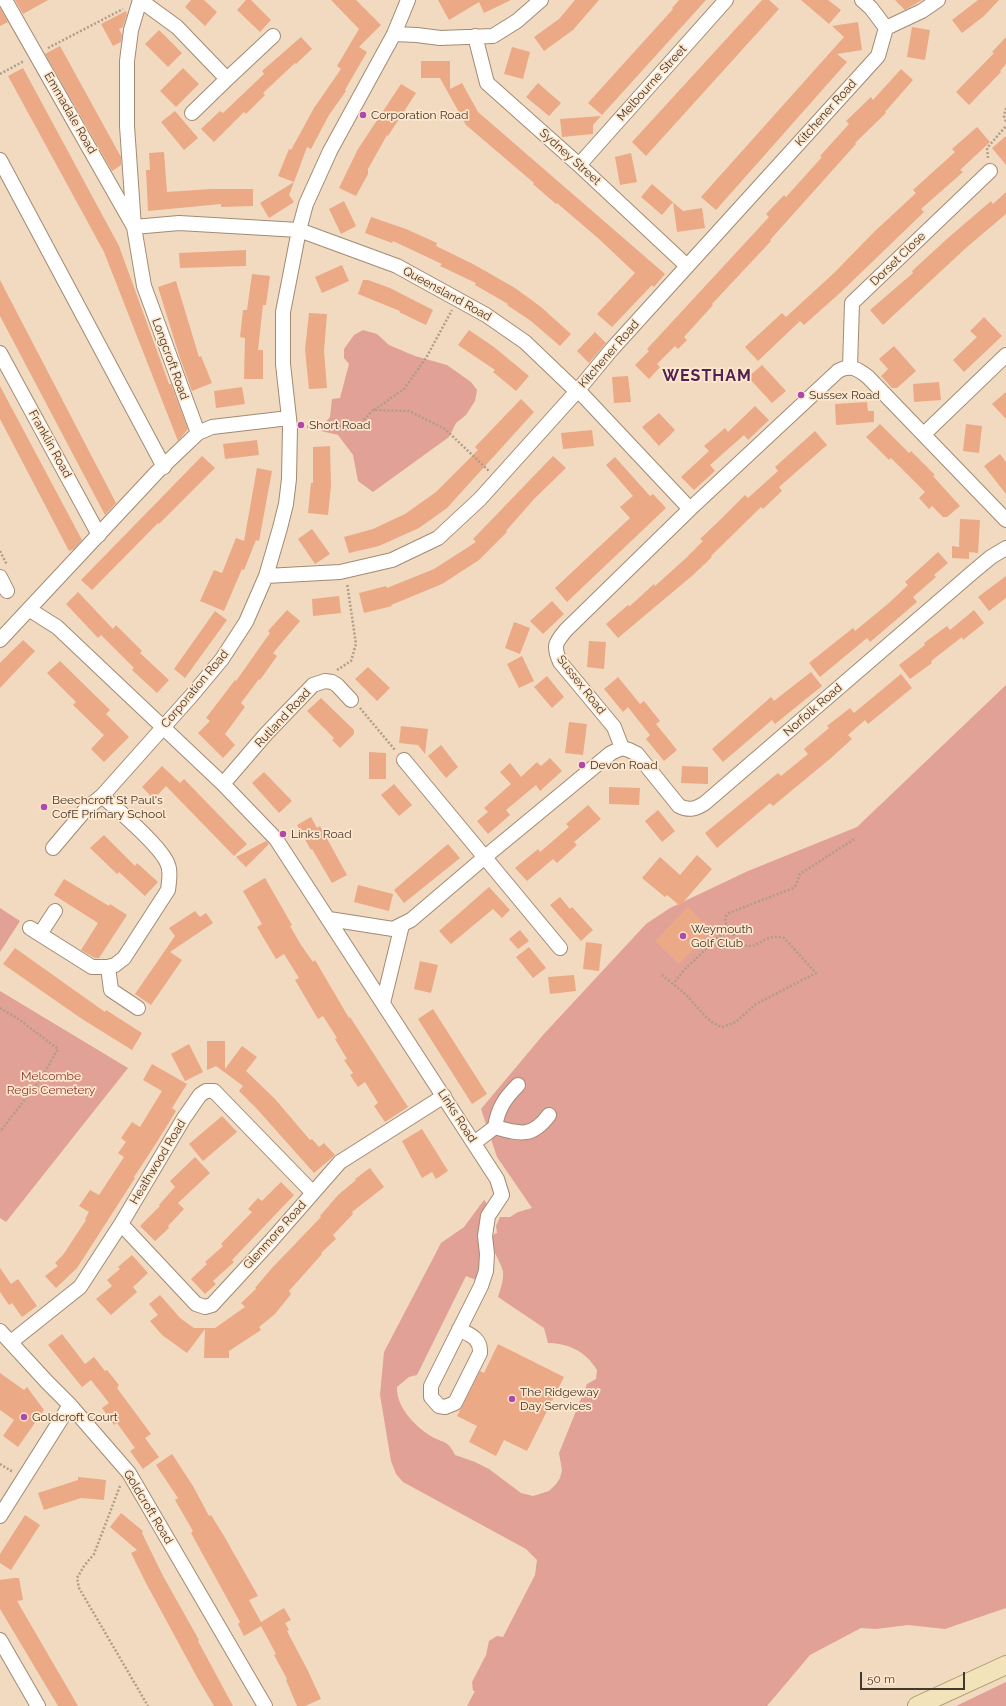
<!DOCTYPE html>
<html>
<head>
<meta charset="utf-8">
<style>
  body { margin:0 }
  #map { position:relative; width:1006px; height:1706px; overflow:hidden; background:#f1dac0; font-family:Raleway,sans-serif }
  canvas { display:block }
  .scale { position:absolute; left:860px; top:1672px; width:105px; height:18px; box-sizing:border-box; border:2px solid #41382e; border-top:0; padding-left:5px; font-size:12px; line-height:14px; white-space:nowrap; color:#41382e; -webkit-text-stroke:3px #ffe7cd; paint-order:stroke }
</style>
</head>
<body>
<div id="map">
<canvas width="1006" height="1706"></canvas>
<div class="scale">50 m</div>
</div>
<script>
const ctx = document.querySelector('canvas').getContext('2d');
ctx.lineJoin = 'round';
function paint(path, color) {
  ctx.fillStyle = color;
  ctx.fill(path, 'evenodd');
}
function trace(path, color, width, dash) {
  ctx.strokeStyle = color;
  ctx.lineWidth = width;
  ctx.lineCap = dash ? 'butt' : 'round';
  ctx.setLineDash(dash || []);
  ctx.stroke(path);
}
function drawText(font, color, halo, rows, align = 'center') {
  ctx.font = font + ' Raleway,sans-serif';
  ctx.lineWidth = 3.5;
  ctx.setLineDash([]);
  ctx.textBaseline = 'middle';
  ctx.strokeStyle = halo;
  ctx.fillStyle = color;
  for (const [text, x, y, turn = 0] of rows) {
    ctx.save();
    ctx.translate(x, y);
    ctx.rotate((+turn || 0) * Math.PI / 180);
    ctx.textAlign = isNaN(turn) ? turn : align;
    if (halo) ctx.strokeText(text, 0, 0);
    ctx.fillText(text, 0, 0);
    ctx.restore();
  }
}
paint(new Path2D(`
  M363,330L377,334L389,345L415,356L447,365L471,382L477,390L475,401L466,415L456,423L449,437L373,492L358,481L353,455L338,435L321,431V427L330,417L332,399L340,398L349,364L344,358V349L354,335Z
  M1006,685V1608L945,1629L908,1625L876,1629L861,1628L810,1655L767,1706H467L475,1691H473L472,1682L486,1655L489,1641L497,1636L503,1637L535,1575L537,1560L526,1549L403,1482L396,1474L391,1461L380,1395L384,1352L441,1243L464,1227L484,1200L486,1202V1207L478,1233L481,1250V1267L476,1280L466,1276L417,1375L409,1377L397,1387C396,1406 414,1425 429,1435C441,1443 448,1439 455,1455L475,1462L489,1469L521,1493L533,1496L549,1491L556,1484L560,1478L562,1470L559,1453L587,1384L596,1379L597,1370C586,1352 569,1343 548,1343L544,1328L498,1297C500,1290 504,1280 503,1272C501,1260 488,1248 494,1234L497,1233L496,1226L500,1217H510L518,1212L532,1208L497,1157L481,1109L543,1035L646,924L670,908L748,871L857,827Z
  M0,908L20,921L0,952Z
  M0,991L128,1068L6,1222L0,1218Z
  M1006,1682V1706H956Z`), '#e2a197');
paint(new Path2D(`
  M15,0H48L23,14Z
  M191,0H204L217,12L205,26L185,7Z
  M246,0H251L271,20L260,32L237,10Z
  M331,0H356L381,25L359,47L367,52L345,90L346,91L329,115L311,149L307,147L294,182L278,176L289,149L291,150L314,108L341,69L337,66L359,29Z
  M438,0H511L484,13L479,2L449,20Z
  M575,0H599L573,30L544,51L534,37L559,19Z
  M679,0H706L602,115L588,103L673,9L672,8Z
  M762,0H769L779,9L646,156L632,142Z
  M801,0H828L841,10L829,24Z
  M895,0H922L905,10Z
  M978,0H999L984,16L962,33L952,20Z
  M0,8L8,22L0,26Z
  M126,11L127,14L123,27L119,29L122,35L121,42L113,46L101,24Z
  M858,22L862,50L837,54L847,62L716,210L701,197L844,37L832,26Z
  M912,27L930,30L925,60L907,57Z
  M159,30L182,53L168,67L145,44Z
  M301,37L312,49L296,64L295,63L263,93L265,95L246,114L244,112L214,142L201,129L220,111L223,113L264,74L262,71Z
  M1006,37V64L1000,71L1001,72L969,105L956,92L994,53L992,52Z
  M60,46L121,157V165L112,171L45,54Z
  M512,47L530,52L523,79L504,74Z
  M421,61H450V89L462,83L478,112L665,274L654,287L652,285L612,327L597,314L635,273L599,239L557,203L556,204L533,184L534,183L466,125L440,78H421Z
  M23,68L119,246L169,384H171L188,429L178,441L104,252L8,76Z
  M183,68L199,84L176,107L160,91Z
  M901,69L913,80L885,112L886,113L855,143L856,144L770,240L771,241L712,304L713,305L684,337L687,340L678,349L675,346L657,364L660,367L649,379L635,365L649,351L647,349L769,217L766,214L784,195L786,197L822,157L820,156L849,124L846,121L871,97L873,100Z
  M538,83L561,103L549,116L526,97Z
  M401,84L416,93L388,136L387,135L368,169V174L356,196L339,188L358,149Z
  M175,111L198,138L184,150L161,122Z
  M601,116L593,125V134L562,137L560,119Z
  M977,127L990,142L960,170L963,172L921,209L924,212L841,292L804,325L800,321L758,361L745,347L782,313L786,317L834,273L874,232L916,193L913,190L955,152L952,149Z
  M1006,136V165L992,148Z
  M164,152L167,192L211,189H253V206L221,207V204L148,211L146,170H150L149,153Z
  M631,153L637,182L620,185L615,157Z
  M294,182L289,195L294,202L269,218L260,203Z
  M652,184L683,211L702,208L705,228L677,232L673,202L662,215L641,197Z
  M1006,192V214L967,247L883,325L870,310L913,273L912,271L948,238L991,201L993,204Z
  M344,201L356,226L341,234L329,209Z
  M371,217L406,229L437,243L436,246L473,264L515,288L541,307L571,334L560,346L531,321L507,305L508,304L475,285L476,283L440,266L442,264L393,241L392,243L365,233Z
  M246,250V266L180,268L179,253Z
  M342,265L349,281L322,293L315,277Z
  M252,274L270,276L266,305H263L258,350H263V379H244L245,338L240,337L243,310H247Z
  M0,280L116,503L105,515L0,316Z
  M363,280H368L390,288L433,310L426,325L399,312L400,311L358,294Z
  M176,281L199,357L201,356L212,383L192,391L180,358L158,287Z
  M309,313L327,314L324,351L327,388L309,389L305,350Z
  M984,317L1002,336L964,372L953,360L977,337L970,331Z
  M469,330L494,347L529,376L516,391L493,372L495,370L458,345Z
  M595,332L606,343L589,363L577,351Z
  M894,346L916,371L897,388H892L881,376L888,369L879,359Z
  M762,365L786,391L772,403L748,377Z
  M628,376L631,402L614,403L612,377Z
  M939,382L941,400L914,402L913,384Z
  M0,386L82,540L74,549L69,551L0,419Z
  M242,387L245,404L216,408L214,391Z
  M1006,392V419L992,404Z
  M521,399L534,412L447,508L419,528L379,546L349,553L344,537L373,529L405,514L436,492L478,450L475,447Z
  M867,402L868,411H874V422L836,425L835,404Z
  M755,406L769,420L748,440L744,435L710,465L715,471L694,490L681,477L709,451L704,446L725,428L728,432Z
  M659,413L675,430L659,446L642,427Z
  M880,424L909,453L911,451L935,475L933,476L960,506L947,517H943L932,506L929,509L919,498L925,492L891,458L889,460L866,437Z
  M966,424L982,426L979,453L963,451Z
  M592,430L594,446L563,449L561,433Z
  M815,431L827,445L779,487L782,491L763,509L761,507L711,556L712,557L693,575L618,638L606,624L628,605L630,606L654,584L655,586L686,558L703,541L700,539L721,519L745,495L748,498L778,471L775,467Z
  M257,440L259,455L225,459L223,444Z
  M330,446L331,486L328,515L308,513L311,483H313V447Z
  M1000,454L1006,462V494L984,466Z
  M202,456L215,468L159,524L158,523L92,590L81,580Z
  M553,456L566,468L534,499L506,531L507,532L479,560L442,584L391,605L392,606L364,613L359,593L386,586L387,588L434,569L476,542L473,539Z
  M615,457L650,496L653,494L666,508L567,602L555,588L630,518L620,507L633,496L606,465Z
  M257,468L272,471L259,541L256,540L244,570L242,569L224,611L200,601L214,570L222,573L236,538L244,541Z
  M960,519L980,520L978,553L969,552V559L952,558V546L959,547Z
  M312,529L330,554L315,564L298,539Z
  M938,552L948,563L934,575L936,577L913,597L917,602L870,642L867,638L820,677L809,663L853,628L855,631L889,603L908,585L905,582Z
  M1006,576V598L989,611L978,597Z
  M78,592L113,629L116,625L142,651L140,653L169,680L157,693L132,670L134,668L101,635L98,638L66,604Z
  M339,596L341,613L313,616L312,599Z
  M552,601L564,614L543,634L530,621Z
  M287,610L300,621L273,653L277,656L260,680L259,679L241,703L245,707L225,734L235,745L223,758L198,733L210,721L206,718L235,680L236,681L270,633L268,631Z
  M974,610L984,623L963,640L962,637L931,661L932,663L910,679L899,665L925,645L924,643L947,626L950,630Z
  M215,611L227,620L185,678L174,669Z
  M514,622L530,628L520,654L505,648Z
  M23,640L35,651L0,688V663Z
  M589,641L606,642L604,669L587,667Z
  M522,656L534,681L519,688L507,664Z
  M60,661L110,710L106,714L129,737L104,762L91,749L104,735L73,705L76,702L47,673Z
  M368,667L390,688L377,701L355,679Z
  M811,672L822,686L775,724L772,720L723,762L712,749L771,697L774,701Z
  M901,674L912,688L868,724L865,720L848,735L852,739L831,758L773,806L770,803L717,848L705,833L778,773L781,776L808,754L804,749L829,728L827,726L850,708L854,713Z
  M547,676L564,697L552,708L534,687Z
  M618,677L640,704L644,701L660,721L656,724L677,750L664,761L646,739L650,735L628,707L623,712L604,689Z
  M321,698L354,730V734L340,748L332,740L334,738L307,711Z
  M569,722L587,724L583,755L565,753Z
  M401,726L428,729L425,754L418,745L399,743Z
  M441,745L458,767L446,778L428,756Z
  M369,752L386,753V779H369Z
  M550,758L562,771L540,791L536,785L506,810L510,815L488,834L477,821L488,812L484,808L511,784L500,772L510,763L521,777L537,762L541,766Z
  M162,766L180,783L184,779L247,844L234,856L166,786L154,799L142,787Z
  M682,766L708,767V784L681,783Z
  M264,772L292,801L279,813L252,783Z
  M394,784L412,805L399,816L381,795Z
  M609,787L640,788L639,805L609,804Z
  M588,805L601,819L574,842L577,845L557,863L553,859L527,881L515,868L538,849L540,852L569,827L566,824Z
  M658,810L675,831L662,842L645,821Z
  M311,817L317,828L320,826L347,875L332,883L312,849L311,850L297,825Z
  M104,835L135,866L137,863L158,882L145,896L119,872L117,874L90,848Z
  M266,841L269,844L246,867L236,857Z
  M448,844L460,858L404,903L394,890Z
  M697,855L712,869L680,906L667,895L665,897L642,878L660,857L680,875Z
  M265,878L292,925L290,926L301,945L313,962L315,960L349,1018L350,1017L408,1107L385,1122L374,1106L378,1103L365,1082L358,1087L350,1075L353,1073L344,1060L347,1059L335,1039L337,1038L323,1016L318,1019L295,980L299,978L284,954L276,959L257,927L262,924L243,891Z
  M64,879L109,906L110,904L127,915L99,958H95L81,950L98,923L54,895Z
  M358,885L393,894L389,911L354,902Z
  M489,887L510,910L502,918L493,909L451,944L439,931Z
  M560,897L570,909L572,907L593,930L581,941L550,905Z
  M688,907L712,930L679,964L655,941Z
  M195,911L200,917L206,913L213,923L170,952L182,960L151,1005L135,994L175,936L169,928Z
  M520,930L529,941L518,949L509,939Z
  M586,942L602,944L599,971L583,969Z
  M529,947L546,968L533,978L516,957Z
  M15,948L105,1012L106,1010L142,1033L132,1050L82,1019L3,964Z
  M420,961L438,965L431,993L414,989Z
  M574,975L576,991L550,994L548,977Z
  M433,1009L487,1094L472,1104L418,1019Z
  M207,1041H225V1069L242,1046L257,1057L246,1071L275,1099L310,1140L312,1139L319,1147L324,1143L335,1155L314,1173L257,1109L239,1091L243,1086L216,1066L207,1070Z
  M189,1044L203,1072L185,1081L171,1054Z
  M152,1064L187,1084L172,1108L176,1111L155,1145L134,1177L135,1178L77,1268L56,1288L45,1276L58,1266L55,1263L63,1255L86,1220L85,1219L89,1212L79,1206L90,1190L99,1195L124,1157L118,1153L126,1142L121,1138L132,1122L140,1127L162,1091L143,1080Z
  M222,1116L237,1132L203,1161L189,1144Z
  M422,1129L448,1171L436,1179L432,1172L422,1178L402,1141Z
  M195,1157L210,1173L178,1203L184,1209L168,1226L169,1228L155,1241L140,1226L160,1206L159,1205L175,1187L170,1181Z
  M370,1168L384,1187L352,1212L353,1214L333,1235L336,1239L321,1253L322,1254L289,1291L291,1294L275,1314L259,1327L261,1330L229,1351V1358H204L205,1329L187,1353L162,1335L150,1321L158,1315L149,1304L160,1295L180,1318L194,1328H215L245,1307L241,1303L256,1289L255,1288L272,1268L321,1217L320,1216L338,1195L356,1180L355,1179Z
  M281,1182L294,1195L232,1260L234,1262L213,1281L216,1284L205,1294L191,1279L207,1264L205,1262L223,1246L221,1244L252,1212L248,1209L258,1198L262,1201Z
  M132,1255L148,1273L133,1287L137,1292L111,1315L96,1299L112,1286L107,1280L120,1269L118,1267Z
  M0,1268L11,1284L18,1279L37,1306L22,1317L12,1303L9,1305L0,1292Z
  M62,1334L85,1364L94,1357L105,1371L107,1370L119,1385L117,1388L151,1434L145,1438L159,1457L143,1469L130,1451L135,1448L117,1423L114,1425L102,1408L109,1403L91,1380L82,1387L48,1345Z
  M498,1344L564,1377L527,1451L504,1440L496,1456L469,1442L477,1426L457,1416L480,1371L484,1373Z
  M0,1373L24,1390L27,1387L44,1410L18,1447L3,1436L14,1420L0,1410Z
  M172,1454L193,1486L209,1516L211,1515L224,1536L258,1596L249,1600L261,1622L284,1608L291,1620L285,1623L289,1630L287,1631L307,1669L321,1699L305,1706H297L286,1680L287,1679L274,1655L276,1654L261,1626L244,1636L238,1624L240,1622L191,1533L193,1531L175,1500L178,1498L156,1465Z
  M78,1477L106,1480L104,1500L81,1498L44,1510L38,1493L78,1480Z
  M121,1513L143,1531L142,1533L163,1576L199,1640L198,1641L233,1706H214L198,1679L147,1585L131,1553L137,1550L110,1527Z
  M25,1515L40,1525L11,1570L0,1563V1554Z
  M14,1578H19L23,1600L17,1601L78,1706H58L0,1609V1580Z`), '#eba986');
const minor = new Path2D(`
  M5,0L134,227L179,223L299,230L397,266L486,315L525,342L572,387L578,390L690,509
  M140,0L177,27L227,79
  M862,0L871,8L886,28
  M886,28L922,11L938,0
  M394,34L417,35L440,38L493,36L517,21L541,0
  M475,36L487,83L579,165L687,266
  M192,113L227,79L273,36
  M0,160L164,467
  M579,165L726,0
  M0,353L99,535
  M850,367L852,303L990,171
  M198,433L212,427L289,418
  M924,434L1006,355
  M266,576L340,572L392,560L438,538L480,499L578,390L612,349L878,56L886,28
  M0,577L7,591
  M30,610L57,627L223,784L276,839L497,1179L502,1195L488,1216L485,1236L487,1254L486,1271L481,1286L431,1386V1397L439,1406L445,1407L455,1403L480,1353C481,1338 470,1335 459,1329
  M0,640L157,472L198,433L144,286L134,227L127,126V61L131,30L140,0
  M622,748L614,727L560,662C553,646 555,643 566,630L690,509L838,371C850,364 858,369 868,377L1006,520
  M622,748L629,750L637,754L679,806C689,811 696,809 705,803L973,572L991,557L1006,548
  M404,760L560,948
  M223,784L266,734L313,685L325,681L332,682L337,685L351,700
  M53,848L86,809L102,796
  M329,919L393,929L411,920L485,857L611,753L622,748
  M30,928L92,967H108L115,965L124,958L168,890C169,882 171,872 168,865C163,848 117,809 102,796L192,695L222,659L246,622L266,576L280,528L286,504L289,479L290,427L283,364V312L299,230L306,204L330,151L394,34L408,0
  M40,934L55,911
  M108,967L111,990L138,1008
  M383,1003L402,925
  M495,1127C498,1108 505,1098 518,1085
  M474,1143L495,1127C520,1134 532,1138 549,1115
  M121,1224L196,1304L205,1307L212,1305L270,1242L340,1162L444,1096
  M0,1331L47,1382L70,1405L129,1473L265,1706
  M11,1342L80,1287L121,1224L184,1118L200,1095L206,1091H214L313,1193
  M0,1516L70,1405
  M0,1640L38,1706`);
const major = new Path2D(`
  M917,1706L1006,1665`);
trace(minor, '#a18b73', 16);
trace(major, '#af9b6c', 20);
trace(new Path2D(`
  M48,48L123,9
  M0,74L24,61
  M1006,108L1004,116L1006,122
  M988,158L987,148L1006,126
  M374,410L404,389L426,358L452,310
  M303,427H345L349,424L359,425L373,410L409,411L445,429L489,471
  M0,551L7,565
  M337,670L351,661L356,644L347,583
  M360,708L395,750
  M728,928L725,921L726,916L729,913L793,888L796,885L800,874L856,838
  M662,975C669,981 677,987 684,993C696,1004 707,1023 722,1027L736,1022L756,1004L816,973L784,938C756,930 757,967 728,928L684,970L673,984
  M0,1008L17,1018L58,1049L42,1077L0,1132
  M0,1464L13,1472
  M120,1486L94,1554L84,1566L77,1578L79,1588L148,1706`), '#af9d89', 2.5, [2, 2]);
trace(minor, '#fff', 14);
trace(major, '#f2e3bb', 18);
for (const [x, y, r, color] of [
  [363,115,4,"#b048ab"],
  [801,395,4,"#b048ab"],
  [301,425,4,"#b048ab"],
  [582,765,4,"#b048ab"],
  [44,807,4,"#b048ab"],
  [283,834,4,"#b048ab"],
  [683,936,4,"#b048ab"],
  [512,1399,4,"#b048ab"],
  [24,1417,4,"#b048ab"]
]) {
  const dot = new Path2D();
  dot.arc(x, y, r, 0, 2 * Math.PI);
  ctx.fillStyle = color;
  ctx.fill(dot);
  trace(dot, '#ffe7cd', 1.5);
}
drawText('12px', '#41382e', '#ffe7cd', [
  ["Melbourne Street",652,83,-48],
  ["Emmadale Road",70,113,60],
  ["Kitchener Road",826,113,-48],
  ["Sydney Street",570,157,42],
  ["Dorset Close",898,259,-44],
  ["Queensland Road",447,294,29],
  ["Kitchener Road",609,354,-49],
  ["Longcroft Road",170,359,70],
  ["Franklin Road",50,444,61],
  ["Sussex Road",581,685,52],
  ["Corporation Road",195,689,-50],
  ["Norfolk Road",813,710,-41],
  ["Rutland Road",283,718,-47],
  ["Links Road",457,1116,57],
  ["Heathwood Road",158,1162,-59],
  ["Glenmore Road",275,1235,-48],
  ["Goldcroft Road",148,1507,59]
]);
drawText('12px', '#41382e', '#ffe7cd', [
  ["Corporation Road",371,115],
  ["Sussex Road",809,395],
  ["Short Road",309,425],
  ["Devon Road",590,765],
  ["Beechcroft St Paul's",52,800],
  ["CofE Primary School",52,814],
  ["Links Road",291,834],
  ["Weymouth",691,929],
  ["Golf Club",691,943],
  ["The Ridgeway",520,1392],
  ["Day Services",520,1406],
  ["Goldcroft Court",32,1417]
], 'left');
drawText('12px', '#8c342a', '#ffe7cd', [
  ["Melcombe",51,1076],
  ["Regis Cemetery",51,1090]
]);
ctx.letterSpacing = '1px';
drawText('bold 16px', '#532151', '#ffe7cd', [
  ["WESTHAM",707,376]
]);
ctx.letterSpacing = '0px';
</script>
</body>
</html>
